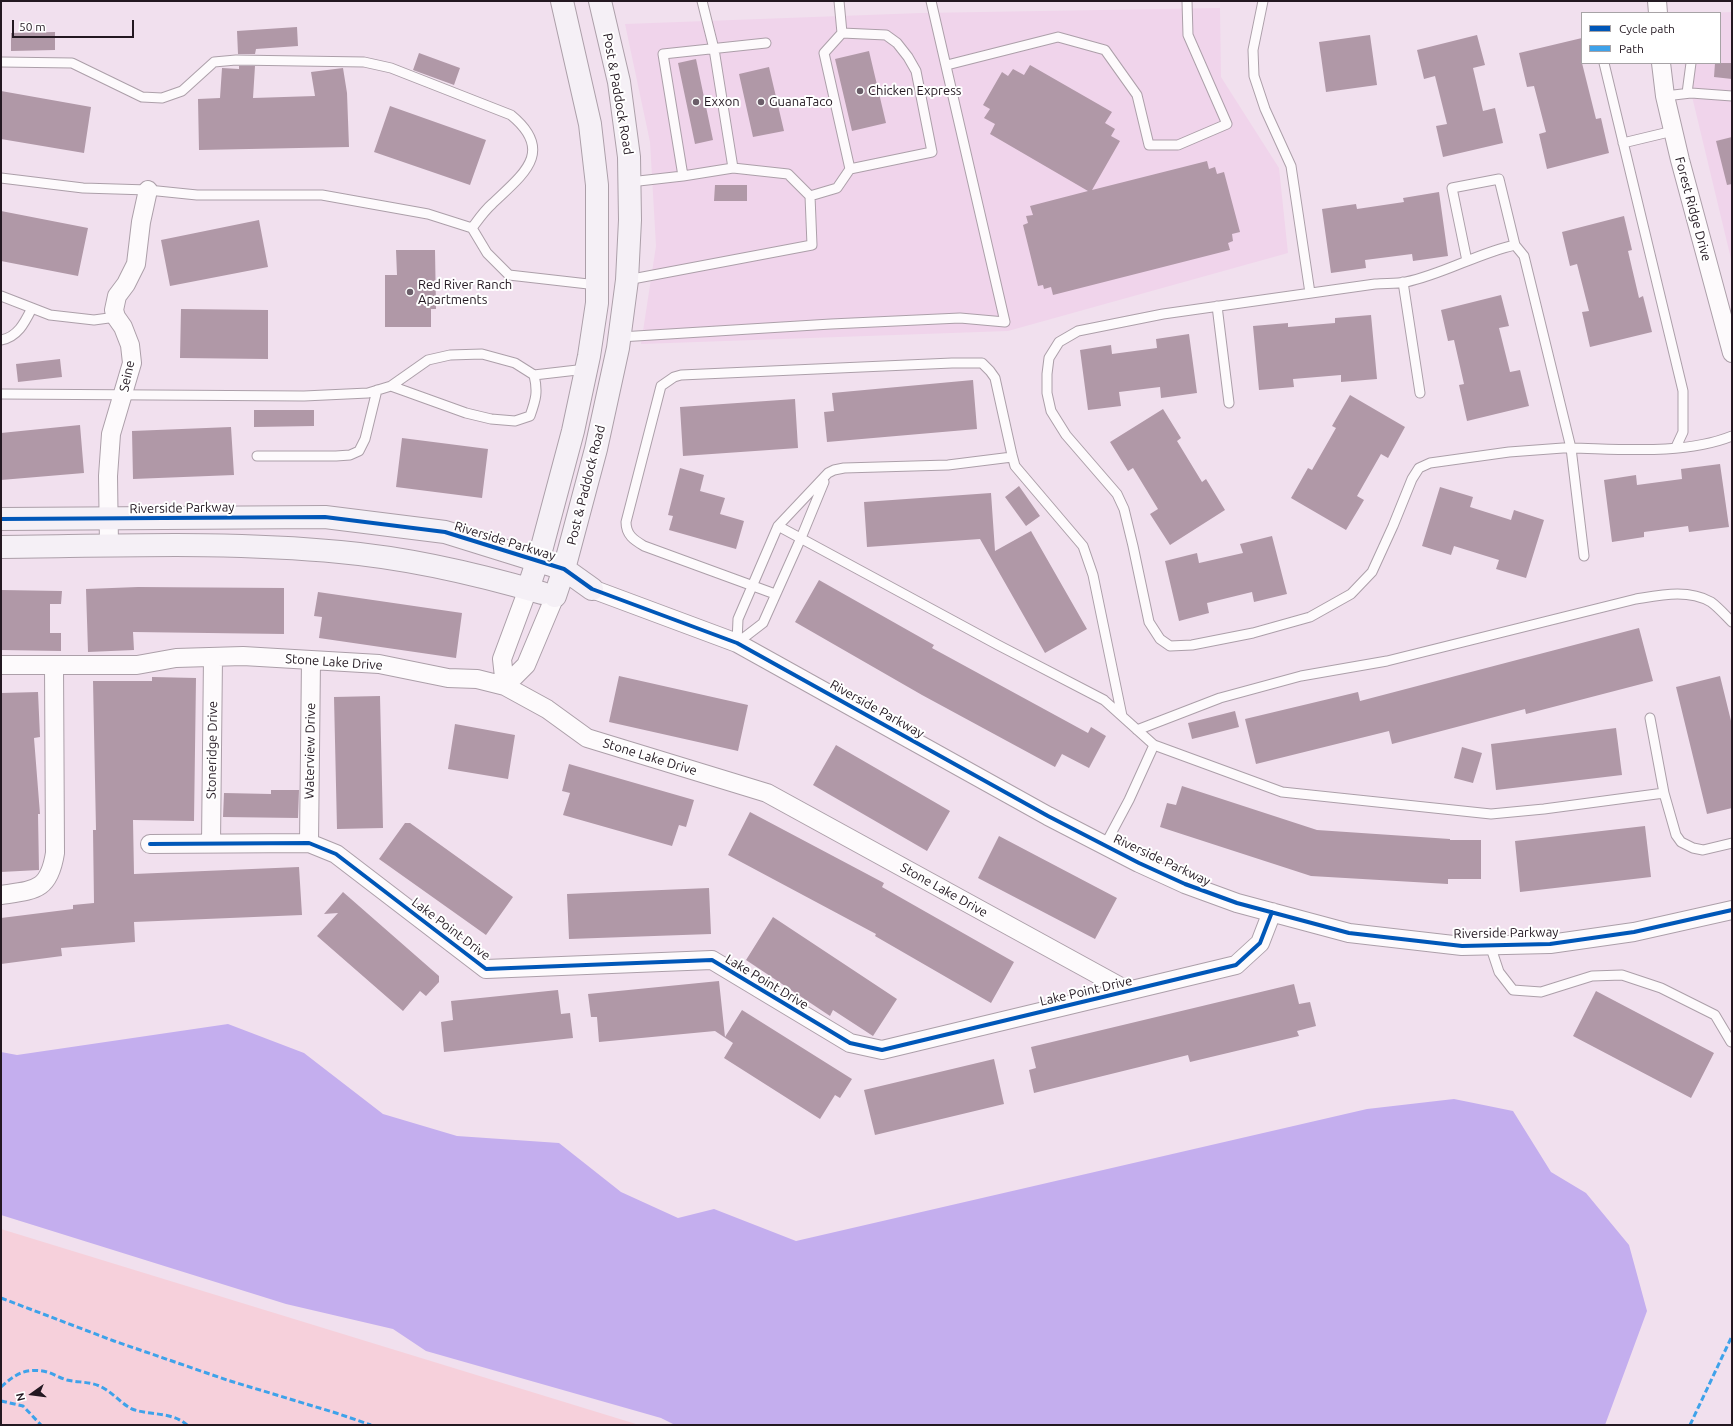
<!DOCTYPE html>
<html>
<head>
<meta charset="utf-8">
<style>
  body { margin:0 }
  #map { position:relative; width:1733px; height:1426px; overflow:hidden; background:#f1e0ee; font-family:Ubuntu,sans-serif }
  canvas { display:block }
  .frame { position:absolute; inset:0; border:2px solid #231821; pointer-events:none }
  .legend { position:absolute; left:1581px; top:12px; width:140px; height:52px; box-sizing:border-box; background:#fff; border:1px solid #a7a3a6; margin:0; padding:5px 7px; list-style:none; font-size:12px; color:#231821 }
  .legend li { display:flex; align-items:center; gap:8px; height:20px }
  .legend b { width:20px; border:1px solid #a7a3a6 }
  .north { position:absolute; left:12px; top:1374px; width:40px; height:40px; -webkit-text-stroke:3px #fff; paint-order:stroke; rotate:256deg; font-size:11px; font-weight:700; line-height:16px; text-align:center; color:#231821 }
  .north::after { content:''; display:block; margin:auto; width:14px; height:18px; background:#231821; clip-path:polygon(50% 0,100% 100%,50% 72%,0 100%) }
  .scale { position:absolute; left:12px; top:20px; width:122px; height:18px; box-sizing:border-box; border:2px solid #231821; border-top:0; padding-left:5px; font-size:12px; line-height:14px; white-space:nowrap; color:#231821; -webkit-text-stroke:3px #fff; paint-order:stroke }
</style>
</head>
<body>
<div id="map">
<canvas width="1733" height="1426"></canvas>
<div class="frame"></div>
<ul class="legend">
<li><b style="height:5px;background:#0057b8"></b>Cycle path</li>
<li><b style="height:5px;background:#3ea2ea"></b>Path</li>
</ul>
<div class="north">N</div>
<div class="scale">50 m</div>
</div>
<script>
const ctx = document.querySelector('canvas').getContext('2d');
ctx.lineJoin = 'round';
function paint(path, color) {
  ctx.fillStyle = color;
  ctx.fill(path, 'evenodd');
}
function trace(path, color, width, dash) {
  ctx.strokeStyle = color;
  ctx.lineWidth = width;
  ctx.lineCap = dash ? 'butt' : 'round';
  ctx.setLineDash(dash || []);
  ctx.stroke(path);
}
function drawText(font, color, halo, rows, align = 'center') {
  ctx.font = font + ' Ubuntu,sans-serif';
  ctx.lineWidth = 4;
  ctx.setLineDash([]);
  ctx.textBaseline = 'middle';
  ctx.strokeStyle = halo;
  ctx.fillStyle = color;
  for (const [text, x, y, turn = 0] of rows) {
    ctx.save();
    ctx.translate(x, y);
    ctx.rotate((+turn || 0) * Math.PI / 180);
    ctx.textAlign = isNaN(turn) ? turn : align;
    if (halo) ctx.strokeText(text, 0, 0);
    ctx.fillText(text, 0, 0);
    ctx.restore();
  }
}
paint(new Path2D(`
  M1220,8L1221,77L1279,168L1288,253L1008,331L641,344L656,246L650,142L625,24L921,13Z
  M1732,12V263L1684,63H1720V13H1702Z`), '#f0d4eb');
paint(new Path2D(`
  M1,1229L636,1424L637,1425H1Z`), '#f6d0db');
paint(new Path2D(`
  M228,1024L304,1053L383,1114L457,1136L559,1143L621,1192L678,1218L714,1209L796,1241L1367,1109L1454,1099L1513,1111L1551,1172L1586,1193L1629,1245L1647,1311L1605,1425H675L661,1418L426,1351L393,1329L286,1304L1,1215V1052L17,1055Z`), '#c4aeee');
paint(new Path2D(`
  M297,27L298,46L256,49L255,54H238L237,31Z
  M55,32V50L11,51V33Z
  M1370,35L1377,85L1326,92L1319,42Z
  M1477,35L1485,65L1473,68L1483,111L1495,108L1503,143L1443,157L1436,126L1447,124L1435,76L1424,79L1417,50Z
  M1582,38V63L1596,119L1601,118L1609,153L1547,169L1539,134L1546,132L1534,86L1527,87L1519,53Z
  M869,51L886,123L852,131L835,59Z
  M419,53L460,68L454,85L413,70Z
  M696,59L713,140L695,144L678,63Z
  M1715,63H1732V79L1714,77Z
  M1030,65L1112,112L1105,123L1115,129L1111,136L1120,141L1092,190L1207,161L1209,169L1215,167L1217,174L1224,172L1240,232L1232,234L1233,241L1228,243L1230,250L1053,295L1051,287L1044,289L1043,285L1038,286L1023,225L1028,223L1026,216L1033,215L1030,206L1088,191L990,134L995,124L984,118L990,109L983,105L1002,72L1008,76L1013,69L1024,75Z
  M239,66H255L253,98L315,96L311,72L343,68L347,93L349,147L199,150L198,99L220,98L222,68L239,69Z
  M769,67L784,131L753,137L739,74Z
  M1,91L91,107L84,153L1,139Z
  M390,106L486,140L470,185L374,152Z
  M1732,137V184L1727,185L1716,141Z
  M715,185H747V201H714Z
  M1439,192L1448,256L1413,261L1412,254L1365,260L1366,268L1331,273L1322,209L1356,204L1357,209L1404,202L1403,198Z
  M1,211L88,228L78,276L1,261Z
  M1624,216L1632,250L1628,251L1639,298L1643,296L1652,332L1590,347L1582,312L1589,311L1577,264L1570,266L1562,232Z
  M259,220L268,267L170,286L161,240Z
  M396,250H435L436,309H431V327H385V275H397Z
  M1501,295L1509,326L1499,328L1510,372L1520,370L1529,406L1467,421L1459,385L1464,384L1454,340L1448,341L1441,310Z
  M181,309L268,310V359L180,358Z
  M1371,315L1377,379L1341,382V375L1293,379L1294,387L1259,390L1253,326L1288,323V327L1335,323V318Z
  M1189,334L1197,393L1161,398L1160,387L1119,392L1121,406L1088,410L1080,350L1111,345L1112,354L1157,348L1156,339Z
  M60,359L62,377L18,382L16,364Z
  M973,380L977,429L827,442L824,412L834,411L832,393Z
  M1350,395L1405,427L1388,458L1381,454L1357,496L1364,500L1346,530L1291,498L1308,468L1312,470L1336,428L1332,426Z
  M795,399L798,448L683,456L680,407Z
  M1163,409L1181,438L1177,441L1202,482L1206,479L1225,510L1170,545L1150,514L1158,509L1133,468L1128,471L1110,442Z
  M254,410H314V426L254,427Z
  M80,425L84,473L1,480V433Z
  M231,427L234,475L133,479L132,431Z
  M402,438L488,449L482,498L396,487Z
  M1720,464L1729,527L1689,532L1688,526L1644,532V537L1612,542L1604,480L1636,475L1637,485L1682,479L1681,469Z
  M680,468L704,475L700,491L725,498L720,514L744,521L736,549L669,530L673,516L668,515Z
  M1019,486L1040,516L1026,526L1005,497Z
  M1440,487L1473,497L1470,507L1511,520L1514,510L1544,520L1526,578L1496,569L1499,560L1454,546L1451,555L1422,546Z
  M991,493L995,551L1031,531L1087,629L1045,653L980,539L867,547L864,502Z
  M1272,536L1287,594L1254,602L1252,592L1207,603L1209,613L1179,621L1165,561L1197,553L1199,563L1243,553L1240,544Z
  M819,580L934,645L932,648L1088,733L1091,727L1106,736L1089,768L1062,754L1055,767L922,695L795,622Z
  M138,587L284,588V634L133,632L134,650L88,652L86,589Z
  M1,590L62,591L61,604H50V633H61V651L1,650Z
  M318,592L462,613L456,658L319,638L322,617L314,616Z
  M1639,628L1653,681L1526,714L1525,709L1392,744L1389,731L1256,764L1245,719L1358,692L1360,701Z
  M619,676L748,705L738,751L609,722Z
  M1720,676L1732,725V808L1707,814L1676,687Z
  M152,677L196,678L194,821L133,820L134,874L299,867L302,915L134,922L135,942L61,948L62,956L1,964V918L73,909V905L94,903L93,830H96L93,681H152Z
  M38,692L40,737L34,738L40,814H38L39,870L1,872V693Z
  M380,696L383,828L337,829L334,697Z
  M1235,711L1239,727L1192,739L1188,723Z
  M455,724L515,735L508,779L448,769Z
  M1616,728L1622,775L1496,790L1491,744Z
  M836,745L950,811L927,851L813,785Z
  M1462,747L1482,753L1473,783L1454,778Z
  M569,764L694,800L686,827L679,825L672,846L563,815L570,793L562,791Z
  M1182,786L1317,830L1450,839V840H1481V879H1448V884L1311,876L1160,827L1167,803L1176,805Z
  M271,790H299L298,818L223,817L224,793L271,794Z
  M750,812L884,883L882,887L1014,962L991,1003L875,936L876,934L728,855Z
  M405,823H410L513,897L486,935L379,859Z
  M1645,826L1651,877L1520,892L1515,841Z
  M999,836L1117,898L1095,939L978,878Z
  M709,888L711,934L569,939L567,894Z
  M343,892L439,976V982L426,996L420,991L403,1011L317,936L338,913L324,914Z
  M773,917L897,999L873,1036L833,1010L830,1016L746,960Z
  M719,981L725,1037L742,1010L852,1079L840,1098L835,1095L820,1119L724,1058L733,1043L715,1031L599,1042L597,1017H591L588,994Z
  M1294,984L1299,1004L1310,1002L1316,1026L1297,1031L1299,1036L1190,1062L1188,1055L1034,1093L1029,1070L1036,1068L1031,1047Z
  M558,990L561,1014L570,1013L573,1038L444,1052L441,1022L453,1020L451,1001Z
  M1596,991L1714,1053L1691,1098L1573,1036Z
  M994,1059L1004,1104L875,1135L864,1090Z`), '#b098a7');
const lane = new Path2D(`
  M702,1L714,49L733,168
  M1263,1L1253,50L1254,76L1265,109L1291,166L1310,293
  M842,33L886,35L897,43L908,57L916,71L932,152L850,169
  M1,62L72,63L142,97L162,98L182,91L214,62L236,60L364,62L391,68L511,115C556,152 522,175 492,204C484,211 478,220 472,228
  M1604,63L1683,391V432L1676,447
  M947,65L1058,37L1105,50L1137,95L1149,145H1178L1227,124L1188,35L1187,1
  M1687,93L1691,63
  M1665,96L1691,93L1732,96
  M1623,143L1673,131
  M683,176L663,54L766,43
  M1,178L83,188L148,190L197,195H322L428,214L472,228L487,253L509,275L597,285
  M630,182L683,176L733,168L788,174L810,196
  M1467,261L1452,188L1499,179L1515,245
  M627,280L812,245L810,196L837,188L850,169L824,53L842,33L839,1
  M1403,282L1420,393
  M1,296L50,315L94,320L116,317
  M1217,306L1229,403
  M620,337L831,324L960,318L1005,322L931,1
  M1,340C18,337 25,322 32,308
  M391,386L466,413L491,419L515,421L530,416C536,399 538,392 534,375
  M1,394L304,396L368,393L391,386L428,360L450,355L482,354L515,363L534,375L586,369
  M257,456H336L350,455L359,451L365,439L377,390
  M778,526L998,645L1104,700L1154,745L1282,792L1491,814L1544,809L1664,793
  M1584,556L1571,448L1524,256L1515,245C1478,253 1444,274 1406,282C1396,284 1385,283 1375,284L1163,314L1078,331L1059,342L1049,358L1047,374V393L1051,411L1066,435L1117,494L1124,509L1133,546L1149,622L1160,639L1170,646L1192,645L1253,633L1310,617L1351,594L1372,572L1393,526L1412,479L1419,468L1430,463L1509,452L1563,448H1571C1621,449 1685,455 1732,436
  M775,594L644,546C634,540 626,535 626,522L661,386L674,377L681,375L952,363H982L990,371L995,378L1012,455L1015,466L1083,546L1093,575L1122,716
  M737,643L738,619L778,526L828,473L834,470L844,468L948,465L1012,457
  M737,643L763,623L801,538L824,482
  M1650,718L1664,793L1676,835L1681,842L1693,848L1703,850L1732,843
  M1137,730L1220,698L1301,676L1387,661L1636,599C1661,595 1688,589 1711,602C1718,607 1725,615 1732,622
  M1105,845L1129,800L1154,745
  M1490,945L1499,972L1513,990L1541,992L1592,976L1622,975L1661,988L1715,1015L1731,1042`);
const street = new Path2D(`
  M1657,1L1658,13
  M1661,63L1665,96L1680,160L1732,353
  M109,546L108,476L111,434L132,363L130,345L123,327L116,317L114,310L117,296L126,284L136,264L141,222L148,190
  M592,589L737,643L1048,816L1139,863L1185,884L1237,903L1349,933L1462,946L1550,944L1634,932L1732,910
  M1,665H137L176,658L243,656L379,664L448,678L477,679L505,686L547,709L587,738L767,793L1128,991
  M505,686L526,665L555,596
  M505,686L502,659L528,589
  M211,843L213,657
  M309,843L311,660
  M150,844L309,843L336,854L486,969L712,960L850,1043L882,1050L1236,965L1260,943L1272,912
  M1,895C35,890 49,891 55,853L54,665`);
const secondary = new Path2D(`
  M1,519L325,517L445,532L564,569L592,589
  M1,547C114,546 228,541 340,552C408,558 477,574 542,593
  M528,589L542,547L573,431L589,356L597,303V185L590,124L562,1
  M555,596L564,569L596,449L618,348L627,280L630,220L629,157L619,82L600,1`);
trace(lane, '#ac9fa9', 11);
trace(street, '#ac9fa9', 20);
trace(secondary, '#ac9fa9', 24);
trace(lane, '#fdfafc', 9);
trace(street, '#fdfafc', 18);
trace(secondary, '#f5f0f6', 22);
trace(new Path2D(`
  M1,1298L114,1341L227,1380L336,1413L371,1425
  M1,1387C15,1374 27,1367 47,1372C54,1374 60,1378 67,1380C80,1383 93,1381 105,1389C115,1395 122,1404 132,1409C151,1416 171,1411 187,1425
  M1,1401L23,1406L41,1425
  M1690,1425L1732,1336`), '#3ea2ea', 3, [6, 3]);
trace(new Path2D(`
  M1,519L325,517L445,532L564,569L592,589L737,643L1048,816L1139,863L1185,884L1237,903L1349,933L1462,946L1550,944L1634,932L1732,910
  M150,844L309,843L336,854L486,969L712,960L850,1043L882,1050L1236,965L1260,943L1272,912`), '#0057b8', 4);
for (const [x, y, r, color] of [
  [860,91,4,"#6b5e69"],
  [696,102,4,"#6b5e69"],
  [761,102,4,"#6b5e69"],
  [410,292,4,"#6b5e69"]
]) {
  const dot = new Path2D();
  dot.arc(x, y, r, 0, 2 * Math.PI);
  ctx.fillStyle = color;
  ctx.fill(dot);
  trace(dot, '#fff', 1.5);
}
drawText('13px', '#231821', '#fff', [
  ["Chicken Express",868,91],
  ["Exxon",704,102],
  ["GuanaTaco",769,102],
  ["Red River Ranch",418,285],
  ["Apartments",418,300]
], 'left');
drawText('13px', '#231821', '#fff', [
  ["Post & Paddock Road",618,94,80],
  ["Forest Ridge Drive",1693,209,75],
  ["Seine",127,376,-78],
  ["Post & Paddock Road",586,485,-76],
  ["Riverside Parkway",182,508,-1],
  ["Riverside Parkway",505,541,17],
  ["Stone Lake Drive",334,662,4],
  ["Riverside Parkway",877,709,29],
  ["Stoneridge Drive",212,750,-89],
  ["Waterview Drive",310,751,-89],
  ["Stone Lake Drive",650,757,17],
  ["Riverside Parkway",1162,860,25],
  ["Stone Lake Drive",944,890,29],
  ["Lake Point Drive",451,929,37],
  ["Riverside Parkway",1506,933,-1],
  ["Lake Point Drive",767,982,31],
  ["Lake Point Drive",1086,991,-13]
]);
</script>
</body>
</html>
